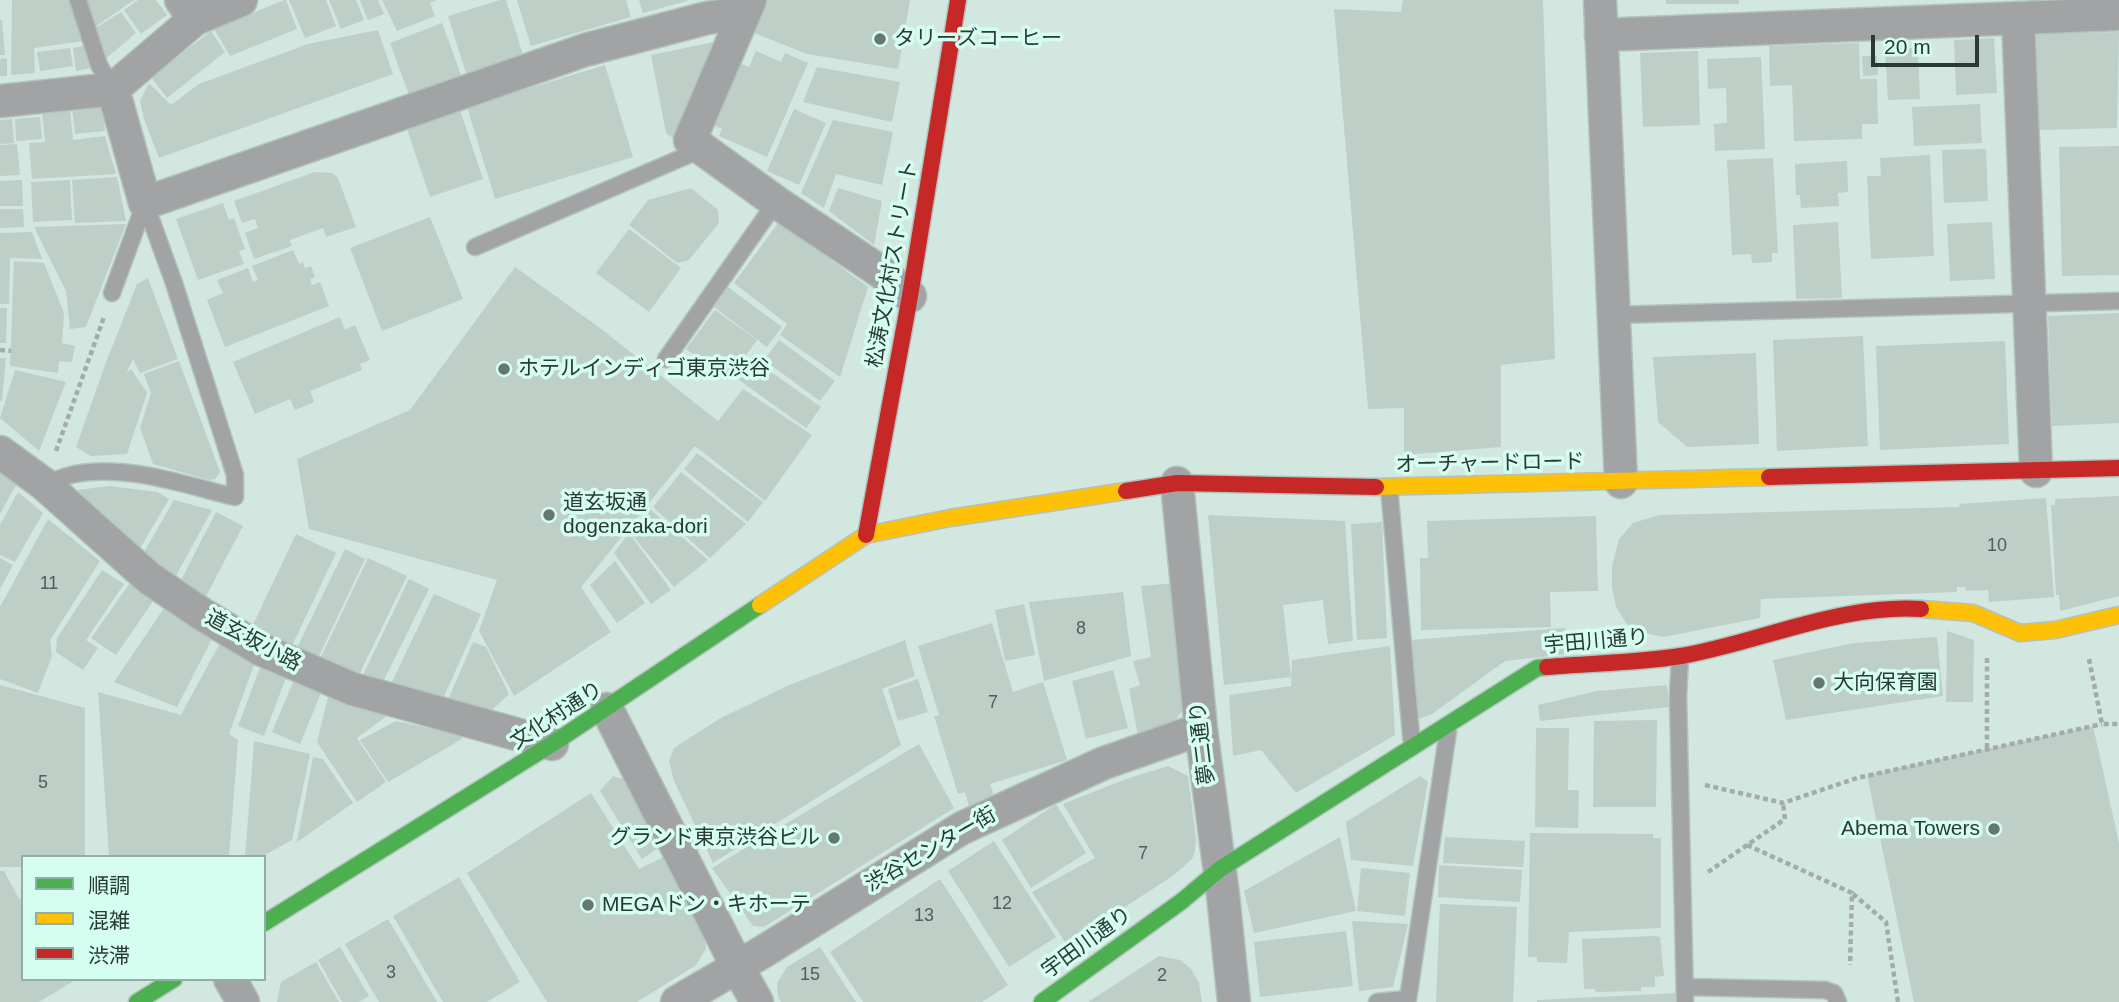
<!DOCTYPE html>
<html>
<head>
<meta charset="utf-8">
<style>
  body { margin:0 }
  #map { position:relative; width:2119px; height:1002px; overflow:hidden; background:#d1e7df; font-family:Arial,"Noto Sans JP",sans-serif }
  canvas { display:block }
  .legend { position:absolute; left:21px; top:855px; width:245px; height:126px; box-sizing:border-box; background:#d5fef0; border:2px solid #91b0a5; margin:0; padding:9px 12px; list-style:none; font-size:21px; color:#2a3a35 }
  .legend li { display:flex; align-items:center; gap:14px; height:35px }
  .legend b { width:35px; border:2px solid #91b0a5 }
  .scale { position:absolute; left:1871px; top:35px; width:108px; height:32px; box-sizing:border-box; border:4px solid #2a3a35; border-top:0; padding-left:9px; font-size:21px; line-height:24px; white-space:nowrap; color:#2a3a35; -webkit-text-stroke:5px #d5fef0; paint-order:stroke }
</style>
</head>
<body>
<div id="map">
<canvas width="2119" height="1002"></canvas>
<ul class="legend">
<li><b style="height:9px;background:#4caf50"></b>順調</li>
<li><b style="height:9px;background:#ffc107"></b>混雑</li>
<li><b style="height:9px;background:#c62828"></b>渋滞</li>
</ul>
<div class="scale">20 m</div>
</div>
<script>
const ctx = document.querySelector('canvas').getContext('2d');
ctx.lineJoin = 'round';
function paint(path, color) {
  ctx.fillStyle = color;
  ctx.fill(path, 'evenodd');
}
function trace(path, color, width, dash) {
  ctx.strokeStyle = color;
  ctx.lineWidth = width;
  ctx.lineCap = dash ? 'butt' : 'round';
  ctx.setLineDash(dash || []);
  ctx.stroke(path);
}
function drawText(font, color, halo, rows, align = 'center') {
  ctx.font = font + ' Arial,"Noto Sans JP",sans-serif';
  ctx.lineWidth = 7;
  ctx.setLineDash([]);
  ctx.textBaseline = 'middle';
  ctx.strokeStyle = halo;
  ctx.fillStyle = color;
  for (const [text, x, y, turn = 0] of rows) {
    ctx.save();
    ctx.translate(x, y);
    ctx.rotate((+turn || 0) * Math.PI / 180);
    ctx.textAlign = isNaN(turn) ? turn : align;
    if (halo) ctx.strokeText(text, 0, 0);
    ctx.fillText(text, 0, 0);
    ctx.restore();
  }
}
paint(new Path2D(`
  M12,0H70L84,41L34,48L35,73L11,75Z
  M88,0H134L95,27L86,8Z
  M138,0H156L167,15L141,34L124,10Z
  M284,0H286L297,29L230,56L214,29Z
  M289,0H326L336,26L305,38Z
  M329,0H356L364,20L341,29Z
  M360,0H378L384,14L368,20Z
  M382,0H437L430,3L435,16L397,31Z
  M500,0H506L523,55L466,73L448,16Z
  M517,0H626L631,17L531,46Z
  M639,0H687V1L643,13Z
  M763,0H910L898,69L807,54L749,31Z
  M1403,0H1543L1555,359L1501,365V447L1404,455V408L1368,409L1334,9L1401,12Z
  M1666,0H1739V4H1666Z
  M121,12L136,33L103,61L94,29Z
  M0,20H2L5,55H0Z
  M442,23L461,75L409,95L390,43Z
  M378,30L393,74L159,158L144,119L140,101L149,83L171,105L199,84L308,44Z
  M211,31L225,52L167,98L151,77Z
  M2119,32L2117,128L2039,130L2036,34Z
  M1994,38L1997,93L1956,95L1954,40Z
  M719,41L677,141L666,133L651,55Z
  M1859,43L1860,79H1877L1878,124H1862V139L1794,141L1792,85L1770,86L1769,46Z
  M88,45L92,68L76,71L73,48Z
  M70,48L73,66L40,71L37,52Z
  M1918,48L1920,99L1888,100L1885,49Z
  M756,51L781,62L785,53L808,63L767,157L719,136L722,129L709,123L736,62L749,67Z
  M1698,51L1700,125L1643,127L1640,53Z
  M1862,56H1877L1878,75L1863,76Z
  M1761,57L1765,149L1715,151L1714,124L1727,123L1726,88L1708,89L1707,59Z
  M7,58V76H0V59Z
  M605,65L633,157L495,199L467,107Z
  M817,67L900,82L892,122L803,102Z
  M1980,104L1982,143L1914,146L1912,107Z
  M102,106L105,131L75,134L72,108Z
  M70,108L73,140L105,136L116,174L32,179L29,143L45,142L42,111Z
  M794,109L826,123L799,185L767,171Z
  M460,110L483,179L430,197L407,129Z
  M40,117L42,139L16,141L15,119Z
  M12,119L14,143L0,144V120Z
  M833,120L893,132L882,185L836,174L824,208L801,193Z
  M17,144L20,175L0,176V145Z
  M2119,146V275L2062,276L2059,147Z
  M1986,149L1988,201L1944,203L1942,150Z
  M1930,155L1934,256L1871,259L1867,176H1881L1880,158Z
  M1773,158L1778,253H1772V262L1752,263L1751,254L1732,255L1727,160Z
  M1847,161L1848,192L1838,193L1839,206L1801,208L1800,195H1796L1795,164Z
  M315,172L332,173L338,178L356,227L326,237L323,228L290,240L292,246L254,259L245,233L258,228L255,219L242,223L234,201Z
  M117,177L126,221L75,223L72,180Z
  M22,180L23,206H0V181Z
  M70,180L72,220L33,222L31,182Z
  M691,188L718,210L719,223L689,260L677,263L629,225L648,200Z
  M838,188L882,201L874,245L829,211Z
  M223,203L229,220L234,218L245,249L239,251L244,264L198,280L176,219Z
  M0,209H23L24,227L0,228Z
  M430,217L463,299L382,331L350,248Z
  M779,222L868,287L840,377L780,335L787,324L734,283Z
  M1838,222L1842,298L1796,299L1793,225Z
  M1992,222L1995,279L1950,281L1947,224Z
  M126,224L86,327L70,329L66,291L34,227Z
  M629,229L681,268L649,312L596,273Z
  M32,232L42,259L10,258L9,304H0V233Z
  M293,250L299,264L303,262L305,268L311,266L315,277L310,279L312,285L320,282L329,306L225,347L207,300L223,293L217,280L248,268L253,282L258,280L252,266Z
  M14,261L44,263L64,313L62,343L75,346L72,362L59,361L58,373L10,366Z
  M515,267L600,328L718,421L743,389L812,435L765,501L695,446L581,587L611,632L514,696L479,631L497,580L309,529L297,459L410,410Z
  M148,278L178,359L140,373L133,359L126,373L131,369L147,393L127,454L91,456L76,447L105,365L137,284Z
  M728,287L782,327L767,347L714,307Z
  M0,308H7L6,343H0Z
  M715,310L757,340L728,380L686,349Z
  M2119,313V423L2052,426L2048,316Z
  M340,317L345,330L355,325L370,360L360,364L362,370L310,391L314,402L295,410L290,399L255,414L233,362Z
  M1863,336L1868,446L1777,451L1773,340Z
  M779,340L835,381L820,401L764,360Z
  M2005,341L2009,444L1880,450L1876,346Z
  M1756,353L1759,444L1687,447L1658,422L1653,357Z
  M0,358H6L2,401H0Z
  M754,360L821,407L806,428L739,380Z
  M179,361L220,472L215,479L209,480L153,464L140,428L151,393L144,374Z
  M15,370L66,382L39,451L0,418Z
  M697,453L763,502L748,522L684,469Z
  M0,470L17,483L0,514Z
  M681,472L746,524L710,558L653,507Z
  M109,486L157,492L169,499L138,552L69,491Z
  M18,492L43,513L15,562L0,555V525Z
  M2119,496V596L2060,611L2059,595H2056L2051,505H2055V499Z
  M2046,498L2054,597L1989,602L1988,590L1966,591L1965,587H1957V592L1761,599L1760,618L1663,637L1636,631L1626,623L1616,607L1612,587V566L1619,539L1633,523L1659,515L1960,507L1959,504Z
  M174,500L212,510L173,581L143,554Z
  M650,509L708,560L674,587L630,532Z
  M216,512L243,526L205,598L179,584Z
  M1208,515L1345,521L1353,641L1328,644L1323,600L1283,605L1291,677L1224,685Z
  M1596,516L1598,591L1550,592L1551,627L1421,630L1420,558H1428L1427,521Z
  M48,519L100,561L50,640L52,656L38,693L0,679V607Z
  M1382,522L1387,638L1357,640L1351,524Z
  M629,533L671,590L651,604L614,553Z
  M296,534L336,553L290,650L250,631Z
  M345,549L365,559L317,660L296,650Z
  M0,558L13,565L0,589Z
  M368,558L407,576L359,675L321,657Z
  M615,561L645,603L617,623L590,585Z
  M102,570L124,584L86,640L98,648L83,670L56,652L57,638Z
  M409,579L429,589L382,684L363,675Z
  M130,583L154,600L116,655L91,638Z
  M1177,583L1187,705L1169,728L1139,740L1129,689L1140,685L1133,661L1151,657L1141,586Z
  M1123,592L1131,656L1044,681L1029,602Z
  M434,594L481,614L442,701L390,686Z
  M1024,604L1035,655L1005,661L995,610Z
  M164,608L212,639L177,707L114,682Z
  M992,623L1013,692L1043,682L1067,760L990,784L995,799L969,806L965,792L958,794L934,716L939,715L918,646Z
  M1565,628L1567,654L1505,661L1432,714L1416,720L1410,640Z
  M1947,631L1974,640L1973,702H1946Z
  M1935,637L1937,638L1943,696L1786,720L1773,660L1854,643Z
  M905,640L915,676L882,689L901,745L713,863L674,781L669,761L674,748L719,719L787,686Z
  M473,642L486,647L509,694L491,711L445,707Z
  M220,643L255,662L229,734L238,740L229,857H109L98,692L181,715Z
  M1390,646L1395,735L1296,793L1261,750L1233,756L1229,695L1291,686L1292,660Z
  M261,665L287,675L264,736L238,726Z
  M1113,670L1128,728L1086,739L1072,681Z
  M918,679L928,712L898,721L888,689Z
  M294,680L322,691L300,744L272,732Z
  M0,685L85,708V857H23V867H0Z
  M1667,685L1669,707L1540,721L1538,705L1597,691Z
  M329,693L387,716L357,738L386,782L357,802L317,742Z
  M1657,720L1656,807H1593L1594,721Z
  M396,721L461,735L462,739L388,782L360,740Z
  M2093,726L2119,843V1002H1914L1867,775Z
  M1536,728H1569L1568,790H1579L1578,828L1535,827Z
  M254,741L310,754L292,840L261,857H245Z
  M919,744L954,808L764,927L753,926L712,868Z
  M313,757L323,759L353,803L297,842Z
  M1168,766L1188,776L1196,838L1195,851L1192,859L1174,875L1067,945L1032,892L1095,858L1063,804L1126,779Z
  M613,776L630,781L664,844L642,859L600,791Z
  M1420,776L1428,782L1413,866L1351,860L1346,822Z
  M591,793L639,869L666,856L705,937L706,949L696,965L637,1002H547L467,873Z
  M1056,804L1086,853L1031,888L1002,840Z
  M1530,833L1653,834V838H1661V928L1569,932L1567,963L1537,962V957H1528Z
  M1340,837L1356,911L1254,933L1244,891Z
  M1445,837L1525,841L1523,867L1443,863Z
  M994,841L1056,937L1009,967L948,871Z
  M1439,865L1522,870L1520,902L1438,897Z
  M1361,868L1410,873L1405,916L1357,911Z
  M0,871H4L19,899L23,897V979H73L72,982L39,1002H0Z
  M459,877L520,982L487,1002H443L393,916Z
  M940,879L1008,985L982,1002H863L830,952Z
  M1440,904L1517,907L1513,1002H1436Z
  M388,919L437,1002H379L345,944Z
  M1352,921L1408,924L1393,987L1359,991Z
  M1346,931L1353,986L1260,997L1254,942Z
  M1654,936L1660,937L1664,976L1655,977V987H1641V991L1595,992V989H1584L1582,939Z
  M340,947L369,996L359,1002H342L318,960Z
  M820,947L856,1002H781L778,996L777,983L787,967Z
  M1159,956L1180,960L1191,969L1199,983L1202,1002H1088Z
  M316,962L339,1002H277L281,982Z
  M1678,993L1679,1002H1537V1000Z`), '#becfc8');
const lane = new Path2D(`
  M78,0L99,65L113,89
  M475,247L702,149
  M112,293L145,203
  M1614,315L2119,301
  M666,359L776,202
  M44,484C54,481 65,476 75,474C127,464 185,485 235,497V475L174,283L145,203
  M1389,487L1412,746
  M1680,656L1678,696L1685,1002
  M1685,987L1825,990L1834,993L1838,1002
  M1377,1002L1408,999L1448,731`);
const street = new Path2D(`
  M181,0L195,19L241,0
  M750,0L690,140L776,202L881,272L910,296
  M1600,0L1621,482
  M2018,18L2036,471
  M1601,35L2119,14
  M113,89L145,203L585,50L707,18L728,15L742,18
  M0,101L113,89L195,19
  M0,452L44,484L149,578L202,614L260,649L353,689L552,744
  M1177,483L1201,729L1223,895L1234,1002
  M607,709L738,968L757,1002
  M230,979L243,1002
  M677,1002L761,953L962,828L1104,763L1201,729`);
const fast = new Path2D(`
  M264,923L552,744L760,605
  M137,1002L174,979
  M1042,1002L1182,901L1220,869L1537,668L1547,667`);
const slow = new Path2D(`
  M1376,487L1769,477
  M760,605L866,535L950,518L1126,491
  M1921,609L1973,613L2020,633L2055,630L2119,615`);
const jam = new Path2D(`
  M1769,477L2119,468
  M1126,491L1177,483L1376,487
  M866,535L910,296L958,0
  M1547,667C1591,663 1637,663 1681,656C1761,642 1838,604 1921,609`);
trace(lane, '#b1c3bc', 19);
trace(street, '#b1c3bc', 35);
trace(fast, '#b1c3bc', 19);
trace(slow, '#b1c3bc', 19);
trace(jam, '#b1c3bc', 19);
trace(new Path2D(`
  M0,350L11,351
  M56,451L104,317
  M2089,659L2102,724H2119
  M1987,748V658
  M1705,785L1783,803L1857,778L2102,724
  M1747,845L1852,893L1850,965
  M1708,872L1785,819L1783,803
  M1853,894L1886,922L1898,1002`), '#a3acab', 4.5, [5, 3.5]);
trace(lane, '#a1a3a5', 16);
trace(street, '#a1a3a5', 32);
trace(fast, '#4caf50', 16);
trace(slow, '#ffc107', 16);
trace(jam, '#c62828', 16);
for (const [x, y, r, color] of [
  [880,39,7,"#647770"],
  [504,369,7,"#647770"],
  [549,515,7,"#647770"],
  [1819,683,7,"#647770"],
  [1994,829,7,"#647770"],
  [834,838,7,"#647770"],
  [588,905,7,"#647770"]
]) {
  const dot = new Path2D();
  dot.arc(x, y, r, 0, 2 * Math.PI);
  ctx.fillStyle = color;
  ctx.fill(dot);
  trace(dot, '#d5fef0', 2.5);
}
drawText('18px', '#4f5f5a', null, [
  ["10",1997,546],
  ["11",49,584],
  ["8",1081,629],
  ["7",993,703],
  ["5",43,783],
  ["7",1143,854],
  ["12",1002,904],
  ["13",924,916],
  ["3",391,973],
  ["15",810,975],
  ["2",1162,976]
]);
drawText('21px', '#2a3a35', '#d5fef0', [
  ["タリーズコーヒー",894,39],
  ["ホテルインディゴ東京渋谷",518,369],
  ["道玄坂通",563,503],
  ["dogenzaka-dori",563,527],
  ["大向保育園",1833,683],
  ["Abema Towers",1980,829,"right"],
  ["グランド東京渋谷ビル",820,838,"right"],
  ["MEGAドン・キホーテ",602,905]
], 'left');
drawText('21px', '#2a3a35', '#d5fef0', [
  ["松涛文化村ストリート",893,264,-80],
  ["オーチャードロード",1490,464,-1],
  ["道玄坂小路",253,641,28],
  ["宇田川通り",1596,642,-5],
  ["文化村通り",557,716,-33],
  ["夢二通り",1203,743,-97],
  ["渋谷センター街",931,850,-30],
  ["宇田川通り",1087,943,-36]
]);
</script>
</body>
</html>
